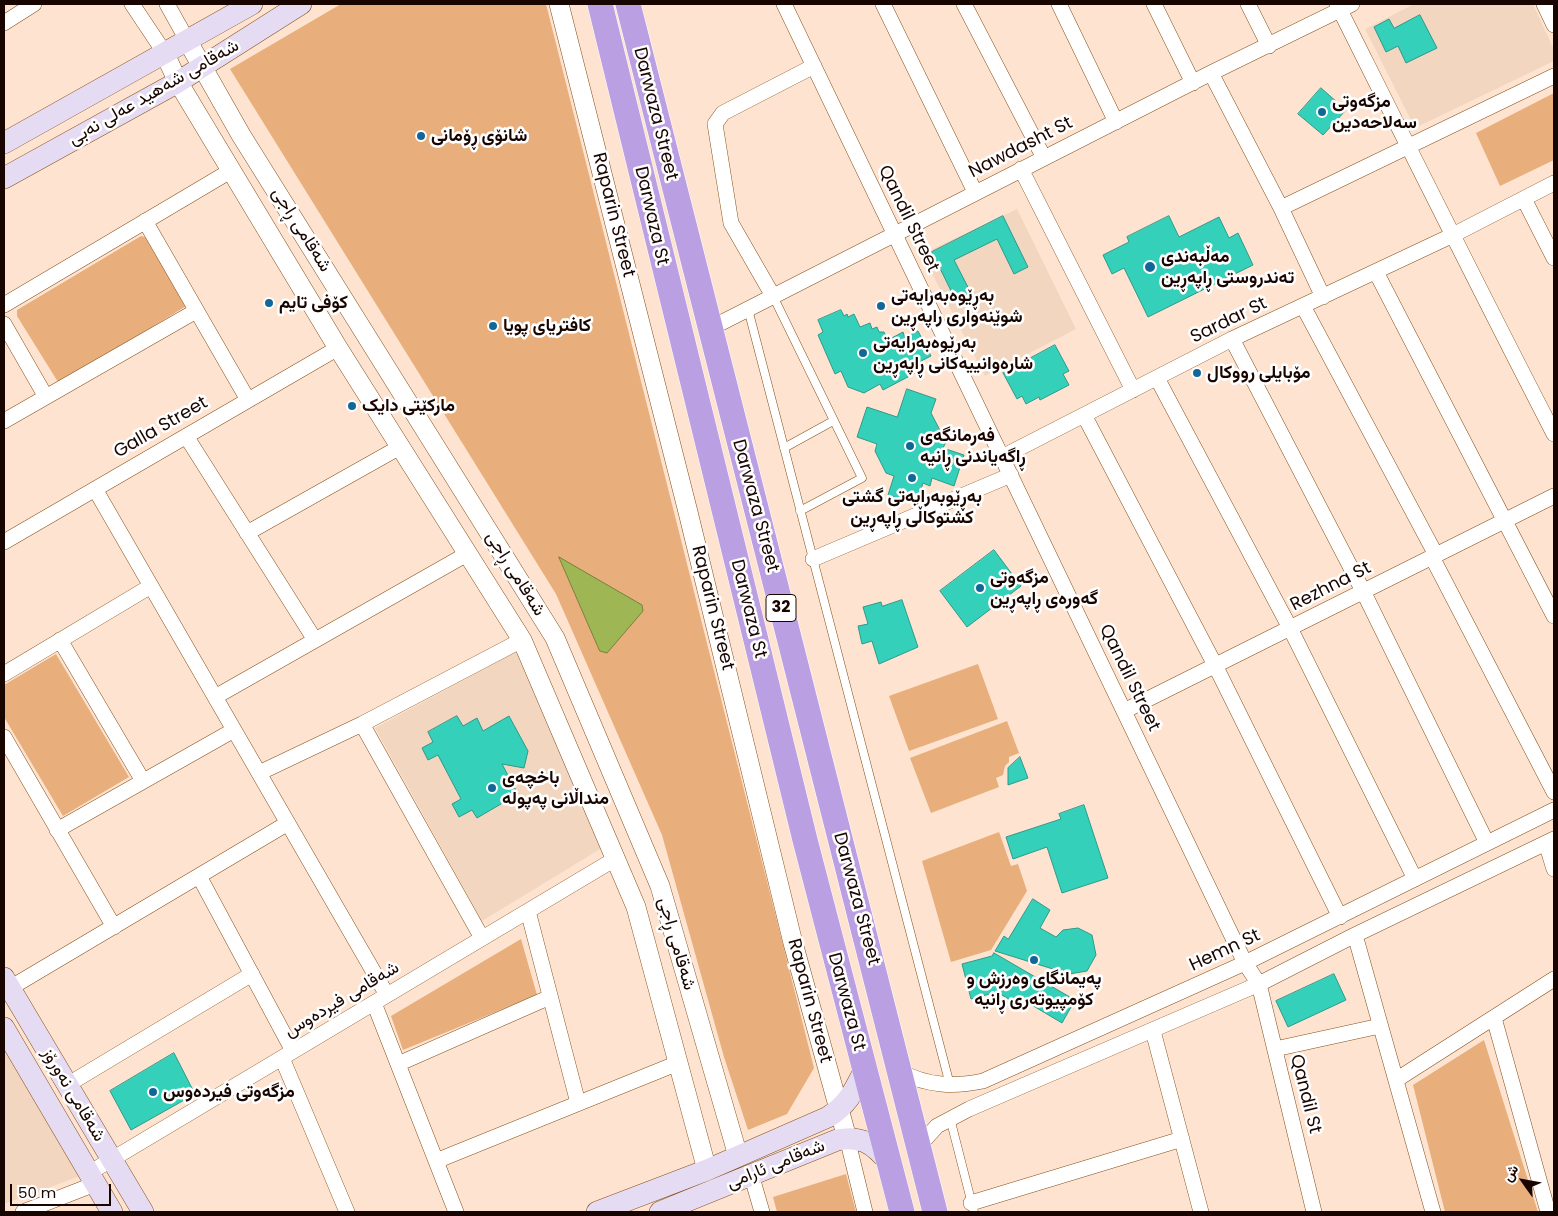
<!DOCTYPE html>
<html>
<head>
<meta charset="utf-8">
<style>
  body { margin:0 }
  #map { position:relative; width:1558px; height:1216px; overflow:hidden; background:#fee4d0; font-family:Poppins,Vazirmatn,sans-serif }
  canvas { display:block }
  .frame { position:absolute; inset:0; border:5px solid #190500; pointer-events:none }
  .north { position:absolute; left:1498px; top:1156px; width:50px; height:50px; -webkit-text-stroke:4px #fff; paint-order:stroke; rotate:302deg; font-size:14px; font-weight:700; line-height:20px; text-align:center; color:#190500 }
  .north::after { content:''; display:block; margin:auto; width:18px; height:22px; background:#190500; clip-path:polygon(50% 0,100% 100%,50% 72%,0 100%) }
  .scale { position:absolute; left:10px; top:1184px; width:101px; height:22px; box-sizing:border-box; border:2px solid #190500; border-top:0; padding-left:6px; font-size:15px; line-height:18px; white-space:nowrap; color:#190500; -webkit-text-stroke:4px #fff; paint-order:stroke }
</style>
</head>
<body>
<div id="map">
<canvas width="1558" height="1216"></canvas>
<div class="frame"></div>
<div class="north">ش</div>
<div class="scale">50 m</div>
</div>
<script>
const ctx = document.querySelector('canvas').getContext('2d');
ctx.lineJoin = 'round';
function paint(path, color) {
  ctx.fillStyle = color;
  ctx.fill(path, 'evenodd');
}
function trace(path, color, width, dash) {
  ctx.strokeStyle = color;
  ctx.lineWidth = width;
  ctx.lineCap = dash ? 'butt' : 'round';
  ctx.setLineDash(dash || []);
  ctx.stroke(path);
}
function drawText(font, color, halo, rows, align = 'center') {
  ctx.font = font + ' Poppins,Vazirmatn,sans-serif';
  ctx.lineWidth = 5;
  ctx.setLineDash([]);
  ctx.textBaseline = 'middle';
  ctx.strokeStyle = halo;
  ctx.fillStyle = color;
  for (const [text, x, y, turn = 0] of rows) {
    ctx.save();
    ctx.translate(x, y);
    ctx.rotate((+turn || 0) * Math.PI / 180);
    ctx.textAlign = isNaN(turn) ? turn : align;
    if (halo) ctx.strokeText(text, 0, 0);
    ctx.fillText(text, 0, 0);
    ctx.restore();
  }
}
paint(new Path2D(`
  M1414,4H1533L1554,50V61L1415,128L1365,29Z
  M1017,209L1076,329L985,376L922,254Z
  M516,652L602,848L482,921L375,728Z
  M4,1039L83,1175L4,1204Z`), '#f2d6bf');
paint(new Path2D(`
  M341,4H546L814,1068L787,1114L748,1130L724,1057L662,835L556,594L230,69Z
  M1554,93V160L1500,186L1476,133Z
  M141,236L145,237L186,306L62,383L58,382L17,316V310Z
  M56,654L129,777L63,816L4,717V685Z
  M978,664L998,719L909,751L889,696Z
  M1007,721L1019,753L1009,757V762L1005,766L1003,775L996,778L999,787L931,813L910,758Z
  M999,832L1011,866L1018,864L1027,891L991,950L951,962L922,861Z
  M521,939L537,995L403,1050L391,1016Z
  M1484,1040L1538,1212H1445L1413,1085Z
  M846,1174L856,1212H777L773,1197Z`), '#e8ae7c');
const water = new Path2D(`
  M559,557L642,605L643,611L607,653L600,651Z`);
paint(water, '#9eb754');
trace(water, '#76823b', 1);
const building = new Path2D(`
  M1420,15L1437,48L1406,63L1398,46L1386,52L1374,27L1389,19L1394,28Z
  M1321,88L1346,110L1323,135L1298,114Z
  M1003,216L1028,267L1014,274L997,239L954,260L972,295L957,303L932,252Z
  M1169,216L1179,237L1219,217L1229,238L1238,233L1253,265L1148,317L1124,268L1112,274L1103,255L1129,242L1127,237Z
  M841,310L844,316L847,314L848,317L854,314L860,327L870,323L872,329L877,327L879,332H884L888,340L903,332L905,338L918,331L931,356L919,362L923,369L883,390L880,384L864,393L848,387L841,371L835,374L818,335L823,332L818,320Z
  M1055,345L1069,371L1063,374L1069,385L1040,400L1039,397L1026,404L1022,396L1017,399L1003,373Z
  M907,389L936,399L931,413L946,442L943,448L964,455L954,486L932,478L930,486L923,483L916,504L888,495L894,476L886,473L875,451L877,444L857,437L867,407L897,417Z
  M994,550L1021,586L967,627L940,591Z
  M902,600L918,647L879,664L872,641L862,644L858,626L868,624L863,607L881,602L882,606Z
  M457,716L463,726L477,718L483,731L509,716L528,751L524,768L502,764L518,794L477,818L472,810L459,817L452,804L461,799L438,755L428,760L422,748L433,742L428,732Z
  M1020,757L1028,778L1008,785V768Z
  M1084,805L1108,878L1062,893L1047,847L1013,859L1006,837L1061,819L1059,814Z
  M1033,899L1050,910L1040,928L1056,937L1063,930L1078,928L1092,935L1096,955L1087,971L1069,974L995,951L1004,936L1008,939Z
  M994,953L1075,1000L1062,1023L1025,1001L1022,1007L997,992L971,999L962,964L992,956Z
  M1334,974L1346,1000L1288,1027L1276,1001Z
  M174,1053L195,1094L131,1130L110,1091Z`);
paint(building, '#35d0ba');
trace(building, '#2e998a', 1);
const service = new Path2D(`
  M773,296L862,478L800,511
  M748,309L950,1085
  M784,448L833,421
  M950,1118L974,1212`);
const minor = new Path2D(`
  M132,4L164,52
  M167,4L187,40
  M784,4L1245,963L1259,984L1314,1212
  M883,4L975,192
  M964,4L1044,158
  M1059,4L1116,122
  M1154,4L1193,83
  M1248,4L1269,46
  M1337,4C1409,148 1480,291 1554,434
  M1544,4L1554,25
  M4,23L34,4
  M1211,73L1281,208L1323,297
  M1021,169L1133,390
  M1524,199L1554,258
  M1281,208L1554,76
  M145,221L248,400
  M1376,272L1554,616
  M773,296L731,223L715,124L723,113L814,66
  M4,305L232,170
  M1303,306L1436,555
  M4,324L46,397
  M709,329L1211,73L1352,4
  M1232,339L1363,591L1487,843
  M1157,378L1290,628L1415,879
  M1084,415L1215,665L1340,917
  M4,421L196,311
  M186,436L315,640
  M1002,457L1232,339L1451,236L1554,183
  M95,489L387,995
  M247,533L400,447
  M4,542L338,348
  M1432,557L1554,792
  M813,559L1011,475
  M60,640L143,781
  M4,674L151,586
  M215,697L467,554
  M1124,711L1554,496
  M362,724L482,938
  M4,737L114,927
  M259,773L362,724L522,640
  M57,830L234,730
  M1546,843L1554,869
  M199,876L293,1051
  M528,911L578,1103
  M1355,935L1433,1212
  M10,988L288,823
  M374,1003L456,1212
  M1494,1018L1548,1212
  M1153,1031L1201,1212
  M1275,1049L1380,1026
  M282,1058L347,1212
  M398,1064L550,997
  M901,1072C928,1086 954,1087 983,1081L1245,963L1554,810
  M1396,1080L1554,979
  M67,1085L252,974
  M847,1138L865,1212
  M919,1146L937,1126L969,1109L1259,984L1355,935L1554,839
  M436,1161L678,1063
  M89,1173L615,859
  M751,1174L762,1212
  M971,1203L1182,1139
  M23,1212L95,1184`);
const tertiary = new Path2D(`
  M559,4L688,512L793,943L847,1138
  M187,40L241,135L555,638L660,886L738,1156
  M164,52L178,82L338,348L522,640L636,907L707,1170`);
const secondary = new Path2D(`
  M4,143L252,4
  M4,178L178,82L301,4
  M4,978L143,1212
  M4,1028L112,1212
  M597,1212L707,1170L828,1117C848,1105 855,1089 865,1069
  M660,1212L837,1140C861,1135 873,1144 888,1161`);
const trunk = new Path2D(`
  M600,4L805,840L902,1212
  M628,4L935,1212`);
trace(service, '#87511a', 9);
trace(minor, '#87511a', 16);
trace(tertiary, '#87511a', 20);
trace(secondary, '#87511a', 22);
trace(trunk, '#fff', 26);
trace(service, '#fff', 8);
trace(minor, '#fff', 15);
trace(tertiary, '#fff', 19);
trace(secondary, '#e5dcf4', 21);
trace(trunk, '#baa0e3', 25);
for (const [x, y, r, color] of [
  [1322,112,5,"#126798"],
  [421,136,5,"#126798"],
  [1150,267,6,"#126798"],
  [269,303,5,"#126798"],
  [881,306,5,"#126798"],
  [493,326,5,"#126798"],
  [863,353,5,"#126798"],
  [1197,373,5,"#126798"],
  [352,406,5,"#126798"],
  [910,446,5,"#126798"],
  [912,478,5,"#126798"],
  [980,588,5,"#126798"],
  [492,788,5,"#126798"],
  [1034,960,5,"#126798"],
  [153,1092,5,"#126798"]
]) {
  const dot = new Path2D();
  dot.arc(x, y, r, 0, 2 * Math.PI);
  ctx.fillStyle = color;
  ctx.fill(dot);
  trace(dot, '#fff', 2);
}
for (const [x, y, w] of [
  [781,608,30]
]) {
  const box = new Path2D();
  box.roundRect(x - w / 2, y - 13.5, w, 27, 4);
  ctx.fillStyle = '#fff';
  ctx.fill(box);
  trace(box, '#190500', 1);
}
drawText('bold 16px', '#190500', null, [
  ["32",781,608]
]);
drawText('18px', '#190500', '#fff', [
  ["شەقامی شەهید عەلی نەبی",154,93,-30],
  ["Darwaza Street",655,114,76],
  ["Nawdasht St",1021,148,-27],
  ["Raparin Street",613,215,76],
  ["Darwaza St",651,216,77],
  ["Qandil Street",908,219,64],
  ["شەقامی ڕاجی",301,230,58],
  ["Sardar St",1229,321,-26],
  ["Galla Street",161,428,-30],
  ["Darwaza Street",755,506,75],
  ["شەقامی ڕاجی",515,574,58],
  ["Rezhna St",1331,587,-27],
  ["Raparin Street",712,608,76],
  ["Darwaza St",748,609,76],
  ["Qandil Street",1129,678,64],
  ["Darwaza Street",856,899,75],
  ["شەقامی ڕاجی",676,944,74],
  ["Hemn St",1225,951,-25],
  ["شەقامی فیردەوس",342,1000,-31],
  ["Raparin Street",809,1001,75],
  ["Darwaza St",846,1002,75],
  ["Qandil St",1305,1094,76],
  ["شەقامی نەورۆز",73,1095,59],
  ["شەقامی ئارامی",776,1165,-22]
]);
drawText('bold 18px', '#190500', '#fff', [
  ["مزگەوتی",1332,102],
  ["سەلاحەدین",1332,123],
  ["شانۆی ڕۆمانی",431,136],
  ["مەڵبەندی",1161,257],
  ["تەندروستی ڕاپەڕین",1161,278],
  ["بەڕێوەبەرایەتی",891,296],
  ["شوێنەواری راپەڕین",891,317],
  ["کۆفی تایم",279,303],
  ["کافتریای پویا",503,326],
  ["بەڕێوەبەرایەتی",873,343],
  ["شارەوانییەکانی ڕاپەڕین",873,364],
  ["مۆبایلی رووکال",1207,373],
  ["مارکێتی دایک",362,406],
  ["فەرمانگەی",920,436],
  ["ڕاگەیاندنی ڕانیە",920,457],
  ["بەڕێوبەرایەتی گشتی",912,497,"center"],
  ["کشتوکاڵی ڕاپەڕین",912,518,"center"],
  ["مزگەوتی",990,578],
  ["گەورەی ڕاپەڕین",990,599],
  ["باخچەی",502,778],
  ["منداڵانی پەپولە",502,799],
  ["پەیمانگای وەرزش و",1034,979,"center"],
  ["کۆمپیوتەری ڕانیە",1034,1000,"center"],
  ["مزگەوتی فیردەوس",163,1092]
], 'left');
</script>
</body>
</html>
